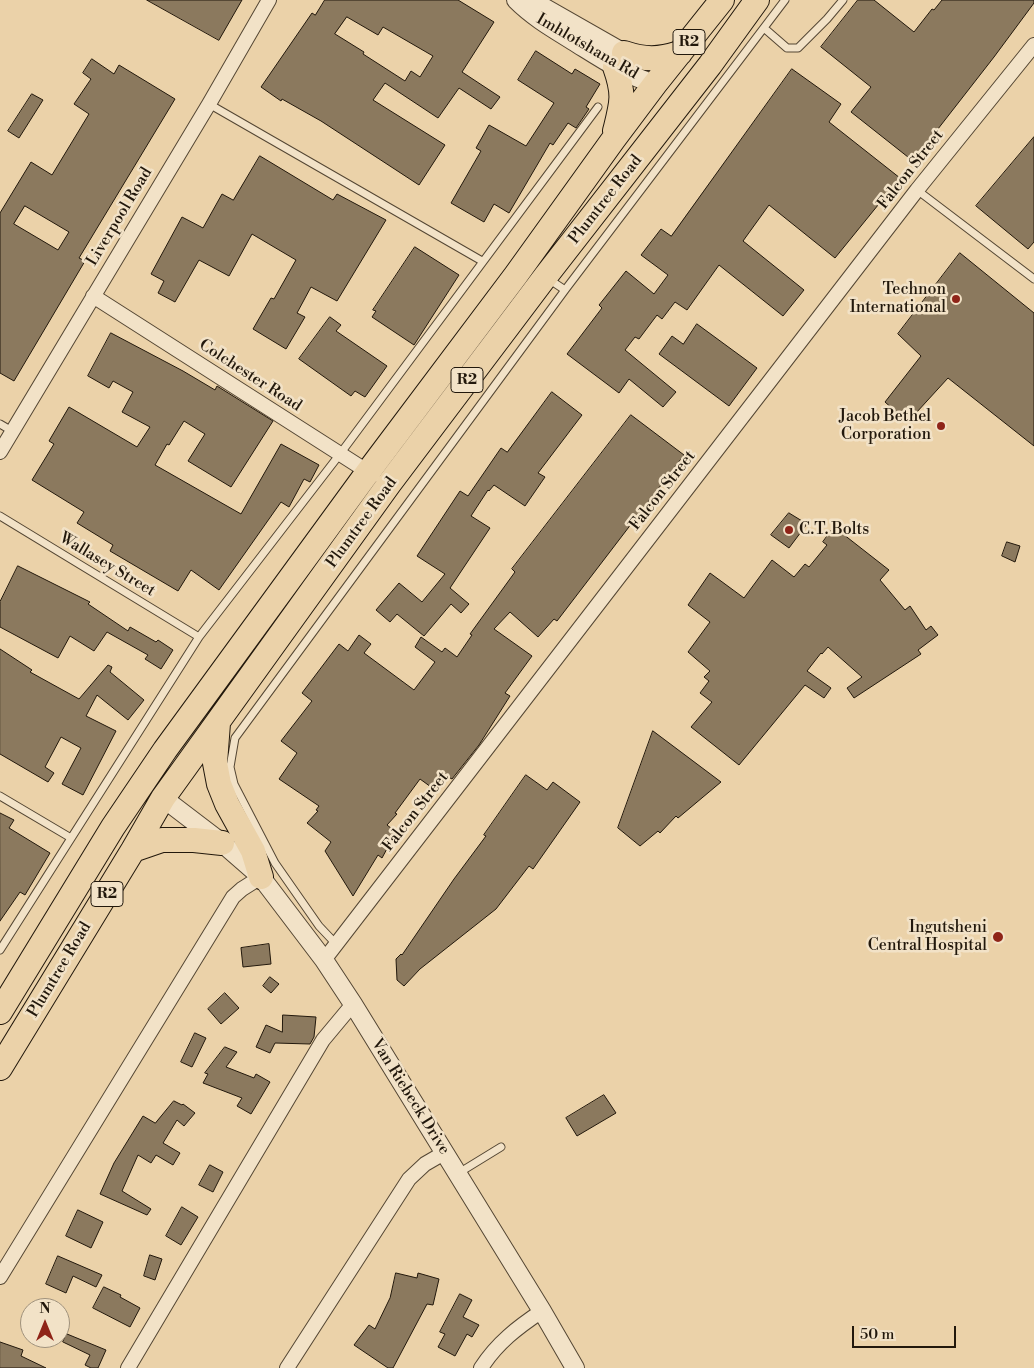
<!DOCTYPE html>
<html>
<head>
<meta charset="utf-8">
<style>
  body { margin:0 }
  #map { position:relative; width:1034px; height:1368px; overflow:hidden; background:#ebd2a9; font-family:"Libre Bodoni",serif }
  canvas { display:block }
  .north { position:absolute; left:20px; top:1298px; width:50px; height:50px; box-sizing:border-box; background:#f2e2c7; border:1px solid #9f917c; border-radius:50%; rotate:0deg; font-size:14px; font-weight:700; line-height:20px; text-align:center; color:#22180c }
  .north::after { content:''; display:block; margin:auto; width:18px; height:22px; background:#8f2418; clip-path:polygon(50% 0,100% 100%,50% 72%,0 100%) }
  .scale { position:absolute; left:852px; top:1326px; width:104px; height:22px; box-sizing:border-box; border:2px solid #22180c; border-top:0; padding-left:6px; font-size:15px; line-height:18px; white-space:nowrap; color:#22180c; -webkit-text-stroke:4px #f2e2c7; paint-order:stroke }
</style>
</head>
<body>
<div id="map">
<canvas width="1034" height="1368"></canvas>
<div class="north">N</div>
<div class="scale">50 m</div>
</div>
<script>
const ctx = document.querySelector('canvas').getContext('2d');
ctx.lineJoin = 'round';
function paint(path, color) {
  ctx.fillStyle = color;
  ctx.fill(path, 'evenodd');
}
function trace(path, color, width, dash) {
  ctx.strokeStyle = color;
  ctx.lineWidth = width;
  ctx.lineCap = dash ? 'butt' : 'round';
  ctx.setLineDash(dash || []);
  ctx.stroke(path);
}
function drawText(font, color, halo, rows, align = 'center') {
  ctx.font = font + ' "Libre Bodoni",serif';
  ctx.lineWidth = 5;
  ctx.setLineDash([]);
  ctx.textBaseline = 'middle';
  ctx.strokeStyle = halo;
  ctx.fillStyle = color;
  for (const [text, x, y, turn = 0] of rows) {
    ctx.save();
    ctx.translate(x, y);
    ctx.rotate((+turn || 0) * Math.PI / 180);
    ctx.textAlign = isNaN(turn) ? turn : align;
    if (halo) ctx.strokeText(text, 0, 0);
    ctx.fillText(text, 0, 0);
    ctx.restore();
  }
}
const building = new Path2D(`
  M147,0H242L219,40Z
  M325,0H458L494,22L462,72L500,97L491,109L459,88L438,118L385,83L373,100L445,145L419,185L321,121L282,99L281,101L261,87L312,13L315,15ZM347,17L378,35L383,27L433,56L420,77L411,71L405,81L363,54L364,52L335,34Z
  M858,0H874L914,32L932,9L934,10L942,0H1034V3L994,57L913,161L851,112L871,87L821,47Z
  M536,51L572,74L575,69L600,84L586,107L589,109L576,128L568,123L553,145L550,143L509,213L494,204L484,222L451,203L481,151L476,148L489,125L526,146L554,103L518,80Z
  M92,59L114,74L119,65L175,99L79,258L85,261L14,381L0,373V213L31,162L52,175L89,114L74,104L91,79L83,73ZM25,206L69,232L58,250L14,224Z
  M792,69L841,104L829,122L900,178L835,258L769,205L743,241L804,290L783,316L719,265L687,310L675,302L662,319L657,315L639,339L635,337L625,350L676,392L663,407L629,379L619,393L567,354L602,308L599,305L626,271L654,294L668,275L641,255L661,229L671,236Z
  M32,94L43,100L19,138L8,131Z
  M1034,137V242L1028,249L976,206Z
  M260,156L333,200L337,194L386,220L337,301L311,287L297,313L305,317L286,349L253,329L271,298L274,299L296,260L252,234L229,276L199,260L175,302L158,293L164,281L151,274L182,217L203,228L222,194L233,200Z
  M415,247L459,275L414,345L372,317L376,311L373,310Z
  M960,253L1034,313V446L948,378L916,413L909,408L902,417L885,402L921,356L898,334Z
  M330,317L341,325L336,331L387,366L365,397L355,391L351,396L299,359Z
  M697,324L757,368L729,406L659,354L672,336L683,344Z
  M111,333L183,371L215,390L217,386L273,421L231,487L188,461L205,434L184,421L169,445L167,444L155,465L241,514L281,444L319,465L310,482L304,479L289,507L281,502L219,590L191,570L178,591L110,551L113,545L77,523L84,512L32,480L54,444L49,441L69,407L137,447L150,427L122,412L133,392L113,381L109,388L88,376Z
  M552,392L582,415L538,473L545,477L525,506L494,485L489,491L488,490L471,516L490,528L450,588L469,604L461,613L451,604L424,636L397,614L390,622L376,610L399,583L422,602L445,574L417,556L460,491L468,496L501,448L507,452Z
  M631,415L684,455L557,621L554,619L538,637L510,612L494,629L532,656L505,693L510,696L479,745L452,779L441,773L431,787L420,779L395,813L397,814L387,825L396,832L382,858L378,855L353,896L325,851L331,842L307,823L318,811L316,810L319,806L279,779L297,753L281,741L312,701L302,693L339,644L348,651L359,635L371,644L364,653L414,690L435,662L415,647L421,637L442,652L445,648L457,657L472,635L470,634L515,572L512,569Z
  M789,513L807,524L789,548L771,535Z
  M834,527L889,570L880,580L905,610L910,606L926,630L931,626L938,635L918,650L921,654L854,698L847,688L862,677L828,647L822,654L821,653L807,671L831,688L824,698L805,685L739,765L691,727L712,702L700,693L709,681L704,677L710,671L688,652L710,622L688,605L710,573L744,598L772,560L794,577L805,564L809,567L827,545L823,542Z
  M1007,542L1020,546L1015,562L1002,556Z
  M18,566L90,602L88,604L128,631L130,627L156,642L158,640L173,650L161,669L145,659L148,655L107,632L94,651L70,636L58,658L0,627V602Z
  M0,649L32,670L30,672L79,699L108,665L112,667L110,672L144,700L128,720L97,695L86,716L116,731L83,795L62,784L81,748L61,737L45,767L54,773L48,782L0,754Z
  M653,731L721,782L678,818L676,816L660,833L658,831L640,846L618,828Z
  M526,775L547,790L553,782L580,802L533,869L529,866L496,909L420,969L404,986L397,980L396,959L401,954L402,955L454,879L486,836L484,835Z
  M0,813L14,820L9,828L50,853L25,895L20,892L0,921Z
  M269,944L271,964L243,967L241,948Z
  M270,977L279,984L271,993L263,986Z
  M225,993L239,1008L221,1024L208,1009Z
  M283,1015L316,1017L314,1037L310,1044L275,1043L270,1053L256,1047L266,1025L282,1032Z
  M195,1033L206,1038L192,1067L181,1062Z
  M225,1047L237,1052L226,1067L254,1078L256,1074L270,1082L251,1114L237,1106L242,1098L203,1083L208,1074L205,1073Z
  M604,1095L616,1113L577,1136L566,1118Z
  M174,1101L182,1105L183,1104L195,1113L184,1126L177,1120L163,1143L180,1153L173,1165L156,1155L151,1163L138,1155L122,1191L151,1209L147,1215L100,1194L114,1163L143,1116L155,1123Z
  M210,1165L223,1172L213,1192L199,1185Z
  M182,1207L198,1217L181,1245L166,1236Z
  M78,1210L103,1222L91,1248L66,1236Z
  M150,1255L162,1259L155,1280L144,1276Z
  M58,1256L102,1275L96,1287L73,1276L66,1293L46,1284Z
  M396,1273L417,1278L418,1273L439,1279L433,1305L427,1304L393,1368H388L354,1345L369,1325L375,1329L390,1298Z
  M104,1287L121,1295L120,1297L140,1308L130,1327L93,1308Z
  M460,1294L472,1300L463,1317L479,1325L472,1337L467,1334L455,1356L438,1347L445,1334L440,1332Z
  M67,1334L106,1350L98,1368H91L85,1365L90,1355L63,1342Z
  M0,1342L23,1350L21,1356L46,1368H0Z`);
paint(building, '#8b795e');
trace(building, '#22180c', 1);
const service = new Path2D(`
  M764,28L787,48H798L827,19L843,0
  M209,104L482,261
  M917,190L1034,279
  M565,290L785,0
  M0,424L12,431
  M0,516L199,637
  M0,796L71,838
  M336,944L319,926L275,863L234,784L230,767L235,738L565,290L547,278
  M0,950L199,637L340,454L598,107
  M457,1174L501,1147`);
const minor = new Path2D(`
  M93,296L373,475
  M0,452L209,104L269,0
  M324,960L917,190L1034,45
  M0,1277L233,897L242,889L261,877
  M128,1368L323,1040L353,1004
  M287,1368L409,1179L425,1164L444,1153
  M481,1368C497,1343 518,1327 542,1311`);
const tertiary = new Path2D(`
  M516,0C533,17 552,28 573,41C599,57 625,75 655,84
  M523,0L538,4L624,53L632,60
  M163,798L222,843L261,877L324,960L353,1004L542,1311L575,1368`);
const trunk = new Path2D(`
  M624,53C645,60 658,60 680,53
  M615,67C625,95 622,103 615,131
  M218,723L215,763L219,784L227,804L253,851L261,877
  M133,850L162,840H194L222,843
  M0,1012L113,827L165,750L368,472L516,275L613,140L655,84L722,0
  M0,1068L133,850L163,798L389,484L545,277L710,65L757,0`);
trace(service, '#544633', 9);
trace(minor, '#544633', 16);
trace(tertiary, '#544633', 20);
trace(trunk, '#22180c', 26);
trace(service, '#f2e2c7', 7);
trace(minor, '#f2e2c7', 14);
trace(tertiary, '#f2e2c7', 18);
trace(trunk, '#ebd2a9', 24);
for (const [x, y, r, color] of [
  [956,299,5,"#8f2418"],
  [941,426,5,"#8f2418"],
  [789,530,5,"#8f2418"],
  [998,937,6,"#8f2418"]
]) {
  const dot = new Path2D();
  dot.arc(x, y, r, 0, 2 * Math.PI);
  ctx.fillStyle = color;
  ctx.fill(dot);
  trace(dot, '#f2e2c7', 2);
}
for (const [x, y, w] of [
  [689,42,32],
  [467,380,32],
  [107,894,32]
]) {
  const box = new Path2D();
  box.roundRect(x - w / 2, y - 12.5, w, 25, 4);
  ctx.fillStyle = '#f2e2c7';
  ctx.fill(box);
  trace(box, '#22180c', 1);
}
drawText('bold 15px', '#22180c', null, [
  ["R2",689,42],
  ["R2",467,380],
  ["R2",107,894]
]);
drawText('16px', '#22180c', '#f2e2c7', [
  ["Imhlotshana Rd",587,47,30],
  ["Falcon Street",911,170,-52],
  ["Plumtree Road",606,200,-52],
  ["Liverpool Road",120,217,-59],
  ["Colchester Road",250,376,33],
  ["Falcon Street",663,491,-52],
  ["Plumtree Road",362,523,-54],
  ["Wallasey Street",107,565,31],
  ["Falcon Street",416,812,-52],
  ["Plumtree Road",60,970,-59],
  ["Van Riebeck Drive",410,1097,58]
]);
drawText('16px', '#22180c', '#f2e2c7', [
  ["Technon",946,290],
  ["International",946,308],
  ["Jacob Bethel",931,417],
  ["Corporation",931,435],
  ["C.T. Bolts",799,530,"left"],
  ["Ingutsheni",987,928],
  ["Central Hospital",987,946]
], 'right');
</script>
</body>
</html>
